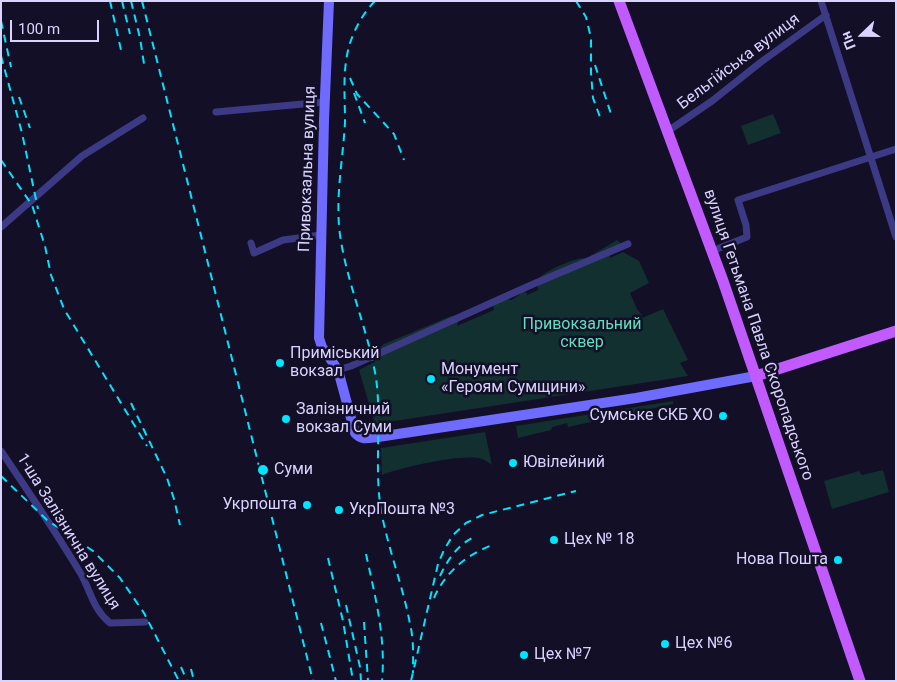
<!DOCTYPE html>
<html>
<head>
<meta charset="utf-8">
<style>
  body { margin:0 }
  #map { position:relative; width:897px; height:682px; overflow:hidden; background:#130f26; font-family:Roboto,sans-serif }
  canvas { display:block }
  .frame { position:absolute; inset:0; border:2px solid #d9d4ff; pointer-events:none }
  .north { position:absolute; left:837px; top:10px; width:50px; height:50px; -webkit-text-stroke:4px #130f26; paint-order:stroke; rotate:248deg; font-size:14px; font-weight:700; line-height:20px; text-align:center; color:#d9d4ff }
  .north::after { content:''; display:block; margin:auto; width:18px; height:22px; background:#d9d4ff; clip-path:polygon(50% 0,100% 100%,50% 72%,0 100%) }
  .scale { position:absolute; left:10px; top:20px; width:89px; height:22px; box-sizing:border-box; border:2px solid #d9d4ff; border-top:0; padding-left:6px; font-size:15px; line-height:18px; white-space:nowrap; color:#d9d4ff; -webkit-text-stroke:4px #130f26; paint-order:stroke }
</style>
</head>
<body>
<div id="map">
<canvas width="897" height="682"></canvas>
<div class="frame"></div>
<div class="north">Пн</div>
<div class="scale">100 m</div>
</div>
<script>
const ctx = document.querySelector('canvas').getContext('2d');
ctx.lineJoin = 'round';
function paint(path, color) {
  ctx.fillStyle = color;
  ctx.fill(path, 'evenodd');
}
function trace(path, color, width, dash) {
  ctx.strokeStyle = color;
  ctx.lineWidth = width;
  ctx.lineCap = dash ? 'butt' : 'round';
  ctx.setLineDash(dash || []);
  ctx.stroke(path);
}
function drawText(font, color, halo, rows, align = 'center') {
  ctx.font = font + ' Roboto,sans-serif';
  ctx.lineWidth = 5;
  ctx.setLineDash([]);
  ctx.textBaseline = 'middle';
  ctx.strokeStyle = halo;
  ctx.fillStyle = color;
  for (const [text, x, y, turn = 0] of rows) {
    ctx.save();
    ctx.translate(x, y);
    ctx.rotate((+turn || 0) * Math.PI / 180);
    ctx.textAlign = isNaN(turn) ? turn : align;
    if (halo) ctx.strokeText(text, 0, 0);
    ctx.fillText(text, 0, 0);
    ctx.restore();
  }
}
paint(new Path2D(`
  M773,114L781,133L748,145L741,126Z
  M617,240L623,245C621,252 616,253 610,255V258L623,252L639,261L649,283L630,293L637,309L642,315V318L663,309L688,360L680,363L688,376L375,424L359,370L375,362L376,351L384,344L451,316H457L459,319L457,326L494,310L493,305L505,299L512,300L523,292L527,293V295L538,290L537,280C544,271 575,257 587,258Z
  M673,401V404L568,427L567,423L552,427L551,430L518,438L516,426Z
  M485,432L492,465C489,463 485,460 482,459C463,453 400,468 382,475L381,448Z
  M883,470L889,492L832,509L824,481L859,471L862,475Z`), '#12302f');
trace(new Path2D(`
  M821,1L896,237
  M216,112L325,102
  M668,131L712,101L761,62L826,15
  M1,227L82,156L143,118
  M251,243L254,253L283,240L321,235
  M712,251L747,237L746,225L738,200L896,149
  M338,370L351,366L531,285L628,244
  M1,451C28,491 56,532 81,574C91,592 93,609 110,623L145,622`), '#3d3a85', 7);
trace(new Path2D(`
  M329,1L324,120L319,338L322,347L338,370L355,433C362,441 369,438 378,437L636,398L756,376`), '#6f6bff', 10);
trace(new Path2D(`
  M619,1L723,281L860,681
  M756,376L896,331`), '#c25bff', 11);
trace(new Path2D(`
  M110,1L121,50
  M122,1L130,34
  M131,1L140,38L144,64
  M142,1L313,681
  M375,1C364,12 355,28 350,43C342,69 345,95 345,122C343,160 335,197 340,235C347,284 368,330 376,378C382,422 374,467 381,510C388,549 403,586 410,624C414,640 413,657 413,673
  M576,1L586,17L591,38V73L593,98L600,117
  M1,21L11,67
  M1,56L22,133L38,209
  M595,65L611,114
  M350,78L357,94L394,134L404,160
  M354,93L365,123
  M19,97L30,128
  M1,160L32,205L45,246L51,275L64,309L147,446
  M131,403L167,478L174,499L180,525
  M1,476L47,520L93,551L120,578L144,613L179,681
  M366,554C375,596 386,637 382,681
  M328,558L343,621L353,681
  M440,576C448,559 458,544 476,536
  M434,598C444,574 466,555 490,546
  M346,605L360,667L361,681
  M364,622L368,681
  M321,623L336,681
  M181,667L187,681
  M191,669L194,681
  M411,681L438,564L444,550L453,535L466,523L482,515L576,491`), '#00e5ff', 2, [8, 6]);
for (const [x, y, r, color] of [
  [280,363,5,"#00e5ff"],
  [431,379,5,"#00e5ff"],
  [723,416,5,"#00e5ff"],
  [286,419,5,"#00e5ff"],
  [513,463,5,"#00e5ff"],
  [263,470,6,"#00e5ff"],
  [307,505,5,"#00e5ff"],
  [339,510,5,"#00e5ff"],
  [554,540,5,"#00e5ff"],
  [838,560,5,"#00e5ff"],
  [665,644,5,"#00e5ff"],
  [524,655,5,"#00e5ff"]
]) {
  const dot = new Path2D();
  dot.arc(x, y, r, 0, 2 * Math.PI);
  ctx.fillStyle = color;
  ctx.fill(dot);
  trace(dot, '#130f26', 2);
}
drawText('16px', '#d9d4ff', '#130f26', [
  ["Бельгійська вулиця",739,62,-37],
  ["Привокзальна вулиця",308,169,-88],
  ["вулиця Гетьмана Павла Скоропадського",758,335,71],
  ["1-ша Залізнична вулиця",68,532,58]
]);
drawText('16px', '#5fe0c0', '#130f26', [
  ["Привокзальний",582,325],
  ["сквер",582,343]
]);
drawText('16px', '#d9d4ff', '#130f26', [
  ["Приміський",290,354],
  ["вокзал",290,372],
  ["Монумент",441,370],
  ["«Героям Сумщини»",441,388],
  ["Залізничний",296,410],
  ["вокзал Суми",296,428],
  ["Сумське СКБ ХО",713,416,"right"],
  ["Ювілейний",523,463],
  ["Суми",274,470],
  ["Укрпошта",297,505,"right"],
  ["УкрПошта №3",349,510],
  ["Цех № 18",564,540],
  ["Нова Пошта",828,560,"right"],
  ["Цех №6",675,644],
  ["Цех №7",534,655]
], 'left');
</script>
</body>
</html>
